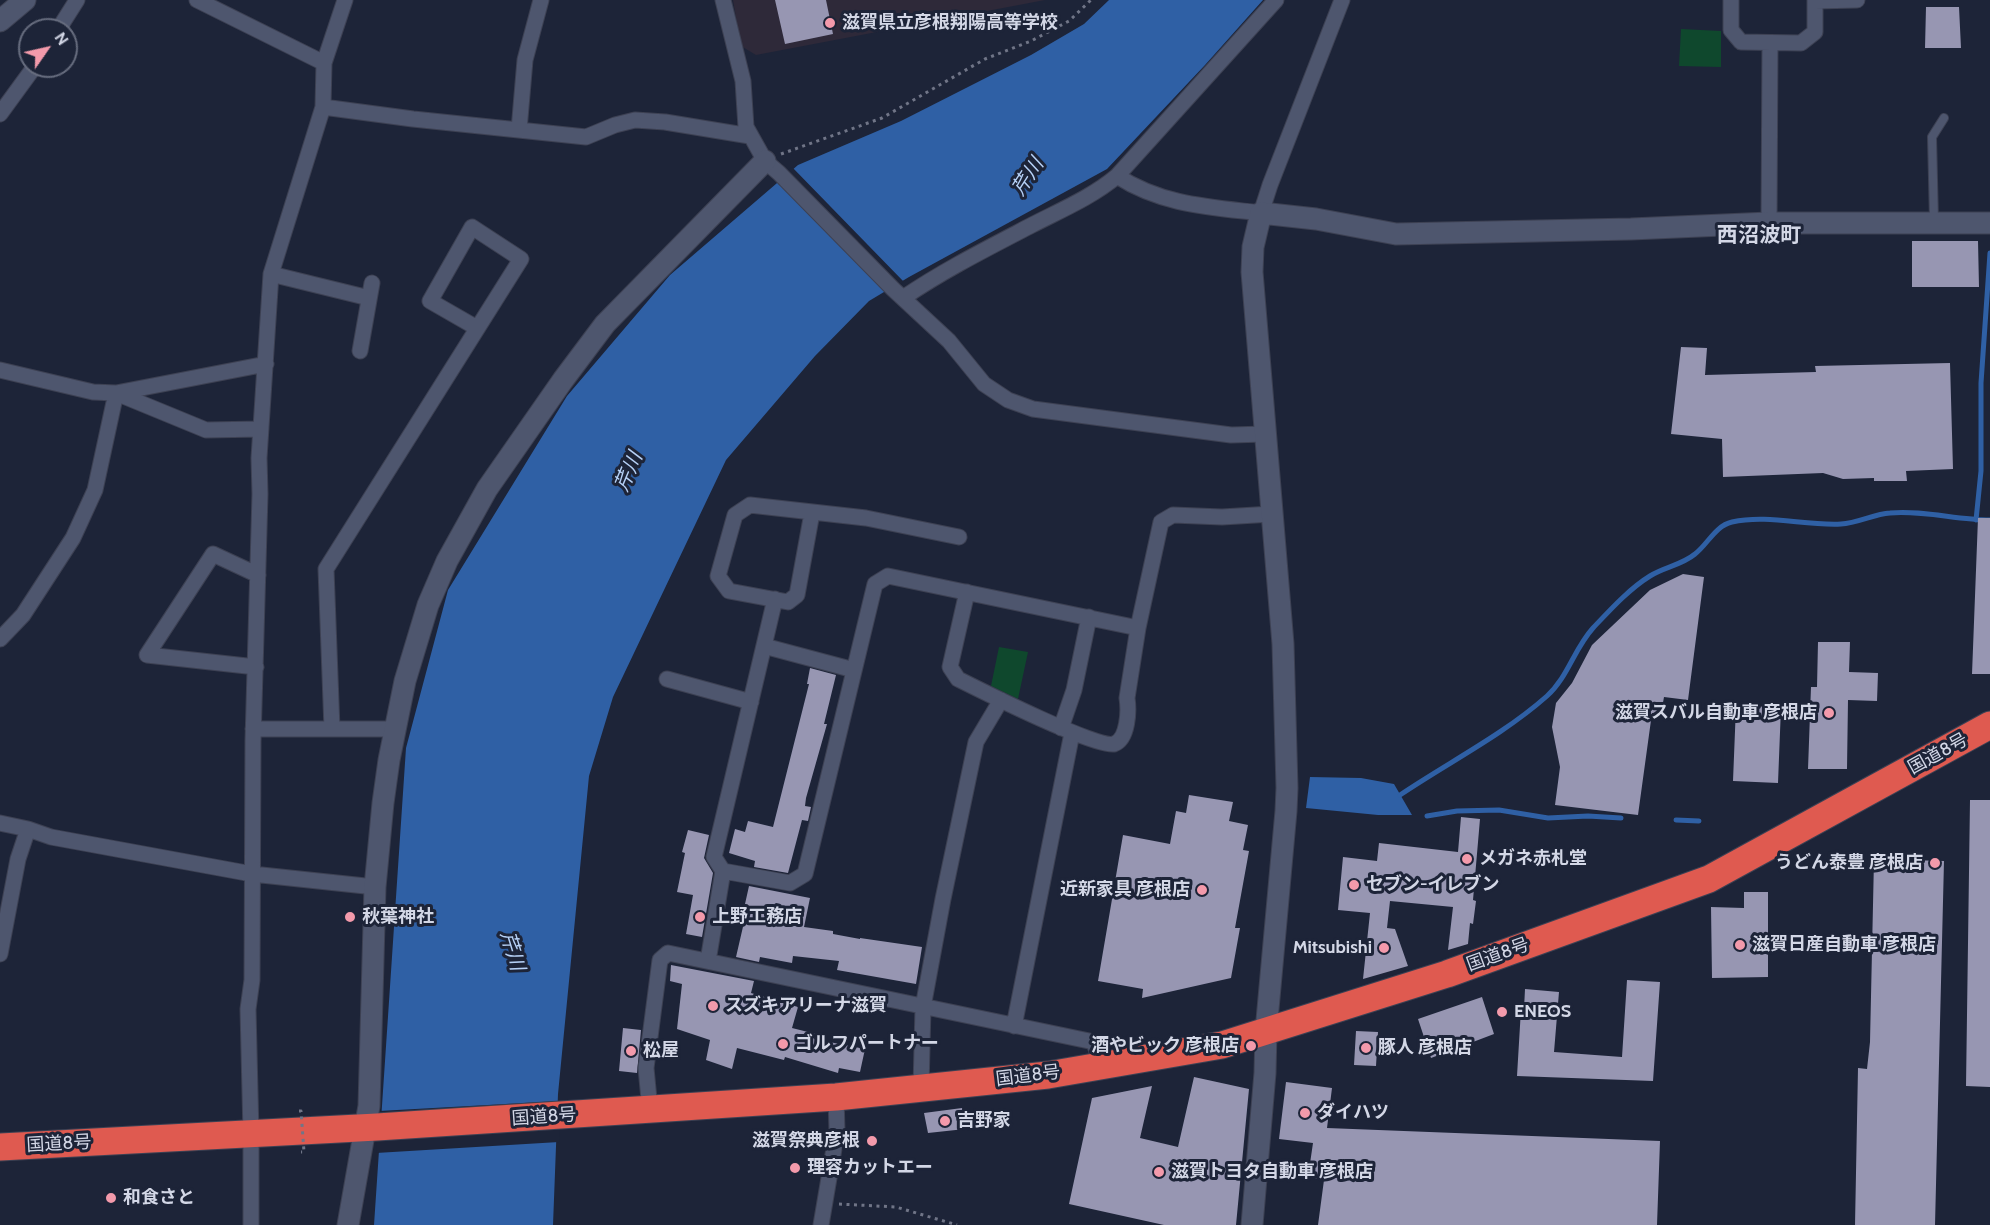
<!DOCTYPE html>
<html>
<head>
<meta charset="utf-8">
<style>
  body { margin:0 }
  #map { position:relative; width:1990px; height:1225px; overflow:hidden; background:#1d2438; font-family:Cabin,sans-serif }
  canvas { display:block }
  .north { position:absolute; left:18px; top:18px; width:60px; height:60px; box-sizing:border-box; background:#1d2438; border:2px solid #666c7e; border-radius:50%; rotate:56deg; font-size:16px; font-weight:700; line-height:24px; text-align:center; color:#d3d7e6 }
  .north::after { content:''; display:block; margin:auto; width:21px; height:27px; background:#f39aab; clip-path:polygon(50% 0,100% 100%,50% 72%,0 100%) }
</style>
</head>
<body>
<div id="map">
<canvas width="1990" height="1225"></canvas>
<div class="north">N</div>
</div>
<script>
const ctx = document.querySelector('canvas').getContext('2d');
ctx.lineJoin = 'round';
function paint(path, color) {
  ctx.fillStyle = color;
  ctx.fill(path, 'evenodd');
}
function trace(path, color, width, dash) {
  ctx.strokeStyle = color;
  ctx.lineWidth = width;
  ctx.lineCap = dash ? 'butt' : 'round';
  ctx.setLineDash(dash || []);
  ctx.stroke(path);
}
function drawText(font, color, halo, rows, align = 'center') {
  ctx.font = font + ' Cabin,"Noto Sans JP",sans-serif';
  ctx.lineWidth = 6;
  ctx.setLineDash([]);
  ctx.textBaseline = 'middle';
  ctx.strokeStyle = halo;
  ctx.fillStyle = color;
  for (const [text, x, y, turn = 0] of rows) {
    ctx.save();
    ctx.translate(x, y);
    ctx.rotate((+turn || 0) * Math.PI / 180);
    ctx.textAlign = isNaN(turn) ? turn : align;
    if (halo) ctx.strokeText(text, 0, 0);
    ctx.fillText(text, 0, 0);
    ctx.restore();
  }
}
paint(new Path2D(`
  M733,0H1045L756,55L741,46Z`), '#2e2939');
paint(new Path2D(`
  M1681,29L1721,31V67L1679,66Z
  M999,647L1028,652L1018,699L991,686Z`), '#0f482d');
paint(new Path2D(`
  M1109,0H1263L1205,65L1107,169L909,277L869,301L815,356L726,460L613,697L589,776L558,1094L553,1225H374L406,748L448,590L567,396L670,275L798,165L901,121L1031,55L1084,24Z
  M1310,777L1361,778L1394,784L1412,815H1378L1306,808Z`), '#2f60a5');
paint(new Path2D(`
  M792,167L904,282L889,293L777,179Z
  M560,1101L559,1142L376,1153L379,1111Z`), '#1d2438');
trace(new Path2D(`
  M1976,520L1981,471V383L1990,253
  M1400,795C1449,762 1503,735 1547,696C1568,677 1574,649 1593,628C1610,610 1629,589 1650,576C1664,567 1682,565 1695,554C1708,544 1715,526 1732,522C1768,514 1805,526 1841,524C1858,523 1874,514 1890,513C1923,510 1957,520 1990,520
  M1427,816L1457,811L1499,810L1548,818L1588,816L1621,818
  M1676,820L1699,821`), '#2f60a5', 5);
paint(new Path2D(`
  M775,0H826L833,34L785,44Z
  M1926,7H1959L1961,48H1925Z
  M1912,241H1978L1979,287H1912Z
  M1681,347L1707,348L1705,375L1816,372L1815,366L1950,363L1953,469L1906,471L1907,481H1874V478L1843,479L1823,473L1723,477L1722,439L1671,434Z
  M1978,518H1990V674H1972Z
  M1683,574L1704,577L1688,700L1664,697L1661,714L1652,713L1638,815L1555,805L1560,767L1552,727L1556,703L1572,683L1592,645L1650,590Z
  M1818,642H1850L1849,672L1878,673L1877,701L1848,700L1847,769H1808L1811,687H1817Z
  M810,668L836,675L824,724H827L806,798L805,806L811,807L808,821L802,820L788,873L754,867L755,861L729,853L735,829L745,832L748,821L773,827L809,684H807Z
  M1736,706L1781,707L1778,783L1733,781Z
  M1189,795L1233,802L1229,821L1248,825L1243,850L1249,851L1235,928H1240L1231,978L1142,998L1143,989L1098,981L1123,835L1170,844L1176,811L1186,813Z
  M1970,800H1990V1087L1966,1086Z
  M1461,817L1480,819L1473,900L1476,901L1473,924L1470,923L1468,944L1448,950L1453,907L1390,901L1387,928L1395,929L1408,966L1363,979L1370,913L1338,910L1343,857L1377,861L1379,843L1458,852Z
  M688,830L709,835L704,858L713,873L702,937L686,934L693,895L677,892L685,853L682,852Z
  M1874,859L1944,861L1935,1225H1855L1858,1068L1867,1069L1870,1042Z
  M749,886L810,898L804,927L833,931V934L860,939V938L922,947L916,984L837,970L839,961L793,956L792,963L760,957L759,962L736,957L748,905L745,904Z
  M1744,892H1768V977L1712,978L1711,907L1744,908Z
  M671,965L754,981L751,993L798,1007L792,1028L816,1034L814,1039L865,1049L860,1072L839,1068L838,1073L785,1057L784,1060L737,1048L732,1069L706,1060L710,1040L677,1029L682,984L670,981Z
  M1627,980L1660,982L1653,1081L1517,1076L1521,1009H1524L1525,989L1559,992L1554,1052L1622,1057Z
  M1482,997L1494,1034L1431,1058L1418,1019Z
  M623,1028L641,1030L637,1073L619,1071Z
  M1356,1031L1378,1032L1376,1066L1354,1065Z
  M1194,1077L1249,1089L1236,1225H1164L1069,1204L1092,1098L1152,1086L1140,1138L1178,1147Z
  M1286,1082L1332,1088L1327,1128L1660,1141L1657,1225H1318L1324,1180L1308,1177L1313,1143L1279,1139Z
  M962,1108L965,1129L928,1133L924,1113Z`), '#9796b2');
const lane = new Path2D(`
  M1934,221L1932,137L1944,118`);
const street = new Path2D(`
  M197,0L324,63
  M723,0L743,81L746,127L765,161L779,173L893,289L949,341L984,384L1008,400L1033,409L1231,435L1265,434
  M1731,0V30L1741,42L1801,43L1815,32V0
  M1815,1L1857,0
  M58,30L77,0
  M323,107L413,119L586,137L615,125L635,120L665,122L750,136
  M0,114L35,66
  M519,130L525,60L541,0
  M1117,176C1162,205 1209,207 1261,213L1270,185L1342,0
  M1769,223L1770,43
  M271,274L369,298
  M903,298C944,270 988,248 1032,225C1061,210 1092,197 1117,176L1276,0
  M360,351L372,283
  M0,370L93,392L116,393L266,364
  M116,393L206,430L261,429
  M812,513L797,595L788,602L729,591L718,576L735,515L750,505L866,518L959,537
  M967,592L950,667L958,679C980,690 1097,749 1114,744C1128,739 1129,711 1127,698L1138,628L1161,522L1173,515L1222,517L1272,514
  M0,639L23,615L73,538L95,490L116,393
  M764,646L854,670
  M256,667L147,655L213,554L258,575
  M667,679L751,702
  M1061,728L1074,690L1089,617
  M253,729H395
  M332,729L326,569L521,259L472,227L430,301L477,328
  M0,823L28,829L51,837L252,874L375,887
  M723,871L790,883L805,874L875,584L888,576L1138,628
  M0,954L18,859L28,829
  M708,961L723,871L714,857L775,599
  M1014,1026L1072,733
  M921,1088L923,1007L943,899L976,742L1001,700
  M650,1110L646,1068L660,960L668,953L1094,1042L1101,1065
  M251,1225V1134L248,1009L252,980L253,741L260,494L259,458L271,274L323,107L324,63L345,0
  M821,1225L837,1131L836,1097`);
const secondary = new Path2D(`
  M0,21L25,0
  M348,1225L369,1106L375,887L383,803L389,760L405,681L428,605L447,561L487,489L563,380L605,324L765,161
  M1252,1225L1265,1073L1266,1031L1286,811L1287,788L1283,644L1252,272L1253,247L1261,213L1316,219L1396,234L1631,229L1769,223H1990`);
const highway = new Path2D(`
  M0,1147L377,1127L836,1097L1048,1075L1222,1045L1447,974L1709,879L1990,725`);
trace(lane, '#3d4153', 10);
trace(street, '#3d4153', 17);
trace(secondary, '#3d4153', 23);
trace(highway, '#3d4153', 29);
trace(new Path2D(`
  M781,154L882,118L985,59L1031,41L1069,21L1091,0
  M839,1204L896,1207L957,1225`), '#707587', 3, [3, 4.5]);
trace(lane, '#4e566e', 8);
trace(street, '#4e566e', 15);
trace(secondary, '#4e566e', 21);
trace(highway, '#df5a50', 27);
trace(new Path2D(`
  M299,1111H301L304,1152H301`), '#707587', 3, [3, 4.5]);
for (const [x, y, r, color] of [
  [830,23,6,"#f39aab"],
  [1829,713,6,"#f39aab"],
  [1467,859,6,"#f39aab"],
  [1935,863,6,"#f39aab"],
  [1354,885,6,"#f39aab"],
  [1202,890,6,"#f39aab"],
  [350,917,6,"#f39aab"],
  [700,917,6,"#f39aab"],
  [1740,945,6,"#f39aab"],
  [1384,948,6,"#f39aab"],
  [713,1006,6,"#f39aab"],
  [1502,1012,6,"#f39aab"],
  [783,1044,6,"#f39aab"],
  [1251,1046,6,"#f39aab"],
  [1366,1048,6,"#f39aab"],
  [631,1051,6,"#f39aab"],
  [1305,1113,6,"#f39aab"],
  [945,1121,6,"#f39aab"],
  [872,1141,6,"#f39aab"],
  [795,1168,6,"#f39aab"],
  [1159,1172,6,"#f39aab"],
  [111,1198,6,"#f39aab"]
]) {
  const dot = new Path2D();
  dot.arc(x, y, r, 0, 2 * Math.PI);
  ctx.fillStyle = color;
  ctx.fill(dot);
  trace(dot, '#1d2438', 2);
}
drawText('bold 18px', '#d3d7e6', '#1d2438', [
  ["滋賀県立彦根翔陽高等学校",842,23],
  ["滋賀スバル自動車 彦根店",1817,713,"right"],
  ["メガネ赤札堂",1479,859],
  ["うどん泰豊 彦根店",1923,863,"right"],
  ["セブン-イレブン",1366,885],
  ["近新家具 彦根店",1190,890,"right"],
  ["秋葉神社",362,917],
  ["上野工務店",712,917],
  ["滋賀日産自動車 彦根店",1752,945],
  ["Mitsubishi",1372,948,"right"],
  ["スズキアリーナ滋賀",725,1006],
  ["ENEOS",1514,1012],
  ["ゴルフパートナー",795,1044],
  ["酒やビック 彦根店",1239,1046,"right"],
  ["豚人 彦根店",1378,1048],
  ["松屋",643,1051],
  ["ダイハツ",1317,1113],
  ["吉野家",957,1121],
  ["滋賀祭典彦根",860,1141,"right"],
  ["理容カットエー",807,1168],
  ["滋賀トヨタ自動車 彦根店",1171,1172],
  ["和食さと",123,1198]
], 'left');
drawText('18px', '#d3d7e6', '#1d2438', [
  ["国道8号",1938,754,-29],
  ["国道8号",1498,955,-20],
  ["国道8号",1028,1076,-7],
  ["国道8号",544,1117,-4],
  ["国道8号",59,1144,-3]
]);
drawText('italic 20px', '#b6d1f7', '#1d2438', [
  ["芹川",1028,177,-57],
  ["芹川",629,472,-67],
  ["芹川",512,951,73]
]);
drawText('bold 21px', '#d3d7e6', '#1d2438', [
  ["西沼波町",1759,236]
]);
</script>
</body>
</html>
